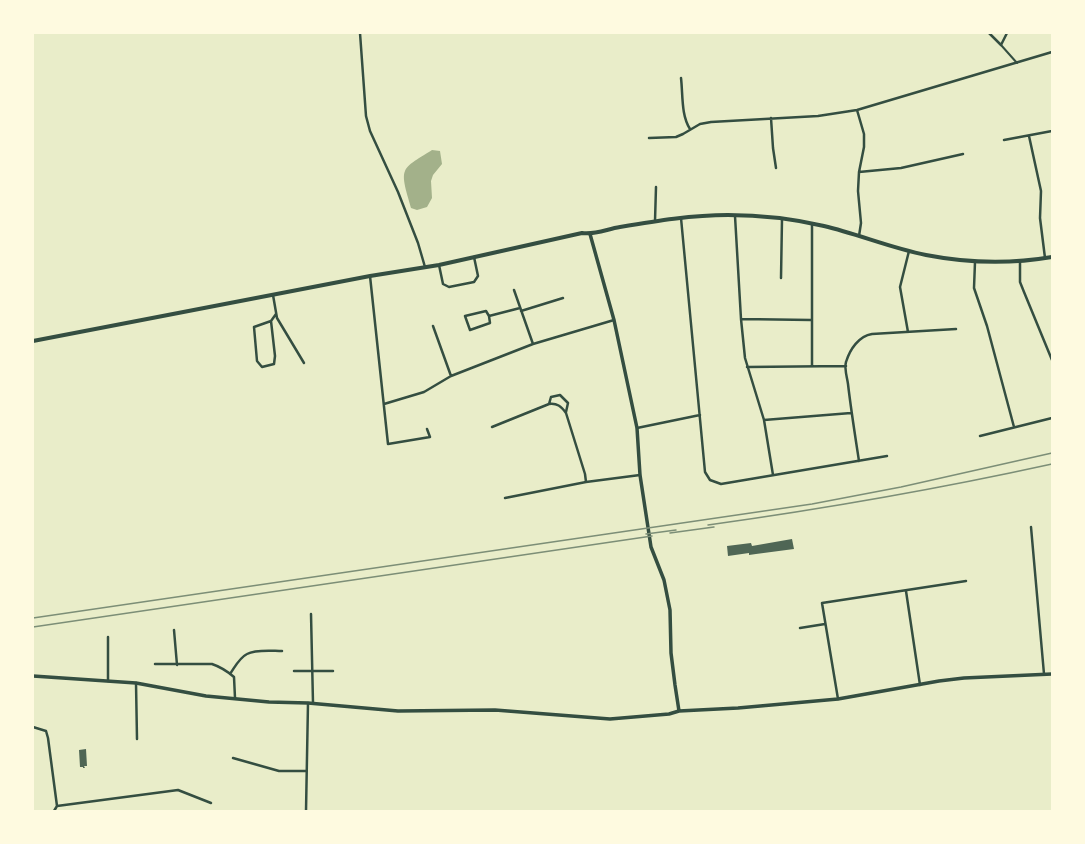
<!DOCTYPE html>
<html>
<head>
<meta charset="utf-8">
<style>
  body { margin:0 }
  #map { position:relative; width:1085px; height:844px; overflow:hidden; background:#e9edc9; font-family:"Titillium Web",sans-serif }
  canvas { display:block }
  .frame { position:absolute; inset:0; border:34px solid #fefae0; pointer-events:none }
</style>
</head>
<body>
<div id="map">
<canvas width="1085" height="844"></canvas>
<div class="frame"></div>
</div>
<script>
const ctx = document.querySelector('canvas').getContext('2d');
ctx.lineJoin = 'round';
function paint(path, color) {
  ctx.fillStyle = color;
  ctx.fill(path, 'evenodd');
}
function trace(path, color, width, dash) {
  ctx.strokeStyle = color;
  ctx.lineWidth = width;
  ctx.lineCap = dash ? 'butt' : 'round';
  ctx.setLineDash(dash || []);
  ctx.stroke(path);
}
paint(new Path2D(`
  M432,150L440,151L442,164L433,175L431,181L432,198L427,207L417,210L411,208C409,199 401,179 405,171C408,163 425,155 432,150Z`), '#a3b18a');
paint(new Path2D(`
  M792,539L794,549L756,554L749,555V553L728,556L727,546L751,543L752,546Z
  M86,749L87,766H84L85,768H83V767H80L79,750Z`), '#4f6655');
trace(new Path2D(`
  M1001,45L1017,63`), '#344e41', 2);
trace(new Path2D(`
  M360,33L366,116L370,131L398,192L418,243L425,267
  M989,33L1001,45L1007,33
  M681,78C683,95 681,115 690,129
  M857,110L864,134V147L859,172L858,191L861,223L859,236
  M771,118L773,148L776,168
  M1029,136L1041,191L1040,218L1045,258
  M649,138L676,137L683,134L700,124L711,122L818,116L857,110L1052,52
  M1004,140L1052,131
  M859,172L901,168L963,154
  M735,216L741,319L745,358L764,420L773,475
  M681,218L705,472L710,480L721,484L887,456
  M655,221L656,187
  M812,224V366
  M1020,261V282L1024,292L1052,360
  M975,262L974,288L987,326L1014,427
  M439,265L443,284L449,287L474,282L478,276L474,257
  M370,276L388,444L430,437L427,429
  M781,278L782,219
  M514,290L533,344
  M273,295L277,318L304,363
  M521,311L563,298
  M489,316L486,311L465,316L470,330L490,323L489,316L520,308
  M741,319L811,320
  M271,321L254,327L257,361L262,367L274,364L275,356L271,321L276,314
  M433,326L451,376
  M908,332L900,287L909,251
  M747,367L846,366
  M384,404L424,392L451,376L533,344L614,320
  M549,404L551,397L560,395L568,403L566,412
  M764,420L851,413
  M492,427L549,404C557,403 561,406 566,413L585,474L586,482
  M637,428L700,415
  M980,436L1052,418
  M859,461C855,435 851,410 848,384C847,377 844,368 846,362C850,349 859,336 872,334L956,329
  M505,498L586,482L640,475
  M1031,527L1044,674
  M906,591L920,685
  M311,614L313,703
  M800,628L825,624
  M174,630L177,665
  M155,664H212C221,667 227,671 234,677L235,698
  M294,671H333
  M230,674C235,667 239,658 247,654C256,649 272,651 282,651
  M108,681V637
  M136,683L137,739
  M838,699L822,603L966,581
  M33,727L46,731L48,738L57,806
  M233,758L279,771H306
  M54,811L57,806L178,790L211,803
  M306,811L308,703`), '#344e41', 2.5);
trace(new Path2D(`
  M590,234L614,320L637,428L640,475L651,547L664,580L670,610L671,653L675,685L679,711
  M33,676L136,683L206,696L269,702L308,703L398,711L495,710L610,719L669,714L679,711L738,708L838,699L939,681L964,678L1052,674`), '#344e41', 3.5);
trace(new Path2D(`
  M33,341L370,276L439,265L582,233C595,235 607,229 620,227C656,221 692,215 728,215C760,215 794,219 824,226C858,234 891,248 926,255C967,263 1011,264 1052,257`), '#344e41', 4);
trace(new Path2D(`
  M708,525C823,509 938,489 1052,464
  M670,533L714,527
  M646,534L676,530
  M33,618L812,504L901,487L1052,453
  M33,627L652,536`), '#7c8e77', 1.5);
</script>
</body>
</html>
